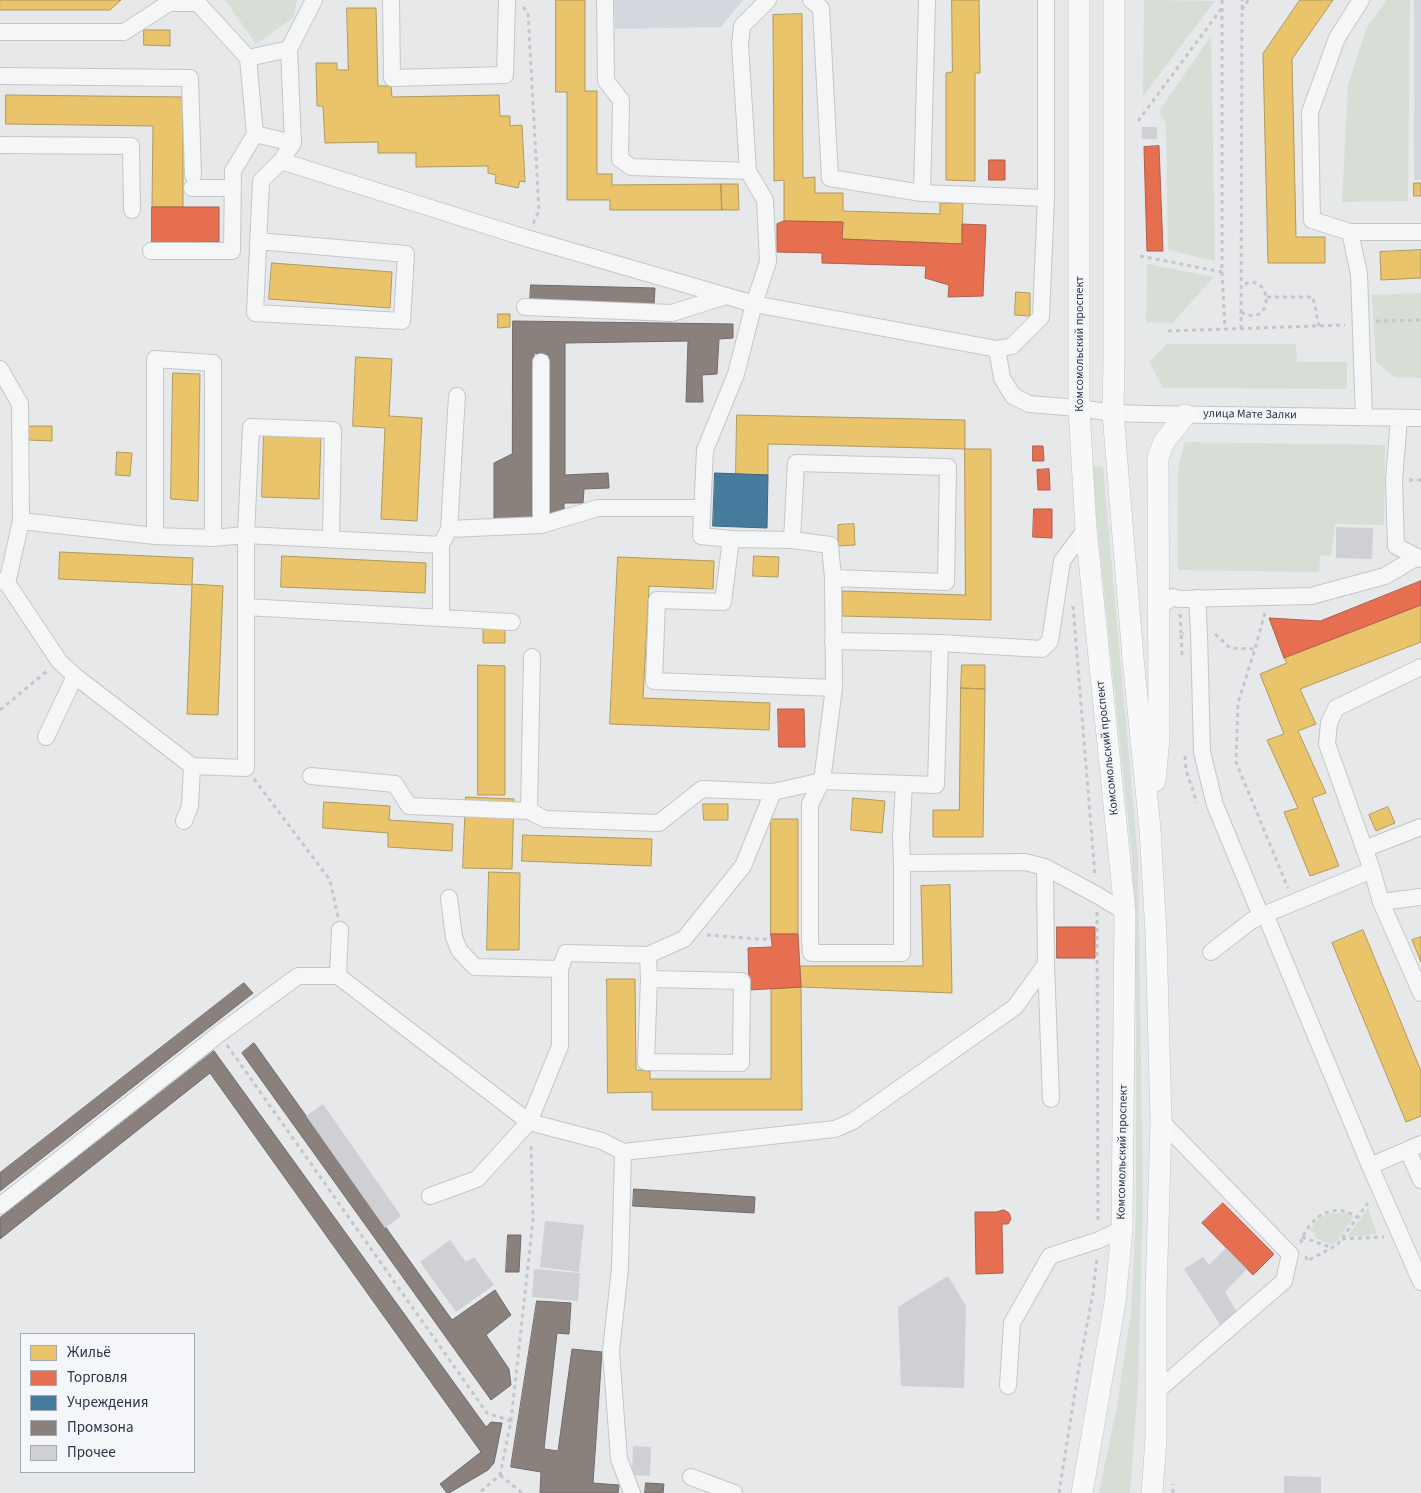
<!DOCTYPE html>
<html>
<head>
<meta charset="utf-8">
<style>
  body { margin:0 }
  #map { position:relative; width:1421px; height:1493px; overflow:hidden; background:#e6e8ea; font-family:"Source Sans 3",sans-serif }
  canvas { display:block }
  .legend { position:absolute; left:20px; top:1333px; width:175px; height:140px; box-sizing:border-box; background:#f4f6f9; border:1px solid #a4a8b1; margin:0; padding:6px 9px; list-style:none; font-size:15px; color:#2b3445 }
  .legend li { display:flex; align-items:center; gap:10px; height:25px }
  .legend b { width:25px; border:1px solid #a4a8b1 }
</style>
</head>
<body>
<div id="map">
<canvas width="1421" height="1493"></canvas>
<ul class="legend">
<li><b style="height:14px;background:#e9c46a"></b>Жильё</li>
<li><b style="height:14px;background:#e76f51"></b>Торговля</li>
<li><b style="height:14px;background:#457b9d"></b>Учреждения</li>
<li><b style="height:14px;background:#8a817c"></b>Промзона</li>
<li><b style="height:14px;background:#ced0d3"></b>Прочее</li>
</ul>
</div>
<script>
const ctx = document.querySelector('canvas').getContext('2d');
ctx.lineJoin = 'round';
function paint(path, color) {
  ctx.fillStyle = color;
  ctx.fill(path, 'evenodd');
}
function trace(path, color, width, dash) {
  ctx.strokeStyle = color;
  ctx.lineWidth = width;
  ctx.lineCap = dash ? 'butt' : 'round';
  ctx.setLineDash(dash || []);
  ctx.stroke(path);
}
function drawText(font, color, halo, rows, align = 'center') {
  ctx.font = font + ' "Source Sans 3",sans-serif';
  ctx.lineWidth = 5;
  ctx.setLineDash([]);
  ctx.textBaseline = 'middle';
  ctx.strokeStyle = halo;
  ctx.fillStyle = color;
  for (const [text, x, y, turn = 0] of rows) {
    ctx.save();
    ctx.translate(x, y);
    ctx.rotate((+turn || 0) * Math.PI / 180);
    ctx.textAlign = isNaN(turn) ? turn : align;
    if (halo) ctx.strokeText(text, 0, 0);
    ctx.fillText(text, 0, 0);
    ctx.restore();
  }
}
paint(new Path2D(`
  M614,0H743L721,27L615,29Z
  M1414,0H1421V180H1414Z`), '#d4d7dd');
paint(new Path2D(`
  M225,0H297L294,17L256,44Z
  M1144,0L1215,1L1143,96Z
  M1387,0H1410L1408,201L1342,202L1348,85L1367,27Z
  M1211,36L1215,261L1168,250L1166,124L1159,111Z
  M1147,264L1214,277L1172,323L1146,322Z
  M1421,293V378L1395,377L1376,362L1372,295Z
  M1167,344H1296L1297,362H1347V389L1163,388L1149,362Z
  M1185,442L1385,445L1384,525L1335,524L1331,556L1320,555L1319,572L1178,570V468Z
  M1103,466L1138,859L1143,1199L1138,1385L1130,1493H1099L1117,1406L1131,1313L1136,1215V1020L1132,857L1091,467Z
  M1368,1208L1377,1234L1347,1237Z
  M1330,1213H1349L1354,1216L1337,1241L1332,1245L1314,1237L1316,1233L1310,1231C1314,1221 1321,1217 1330,1213Z`), '#d6ded6');
const homes = new Path2D(`
  M0,0H121L110,10H0Z
  M556,0H585V91H597V174H612V185L721,184L722,210H610V200H567V92H556Z
  M952,0H979L980,73H975V181L946,180V73L952,72Z
  M1300,0H1333L1292,59L1296,237H1325V263H1268L1263,54Z
  M347,8H376L378,86H391L392,97L499,95L500,116H510V126L522,125L525,182L520,181L518,188L495,183L496,175L488,173V166L416,167V153H378V142L325,143L323,106H317L316,63H337V70H348Z
  M802,14L803,178L815,177V193H843V211L940,214V203H963L962,244L842,239L843,222L784,221V180L774,181L773,15Z
  M144,30H170V46L144,45Z
  M6,95L183,97V207H152L153,126L6,124Z
  M1414,183H1421V196H1414Z
  M721,184H738L739,210H722Z
  M1421,250V278L1381,280L1380,252Z
  M272,263L392,272L390,308L269,299Z
  M1016,292L1030,293V316L1015,315Z
  M498,314H510V327L498,328Z
  M356,357L392,359L389,416L422,418L417,521L381,519L385,428L353,426Z
  M173,373L200,374L198,501L171,499Z
  M737,415L965,420V449L768,444V475L736,474Z
  M29,426H52V441L28,440Z
  M264,435L321,437L319,499L262,497Z
  M965,449H991V620L842,616V591L965,595Z
  M117,452L132,453L130,476L116,475Z
  M854,524L855,545L838,546V525Z
  M60,552L193,558L192,584L223,586L218,715L187,714L192,585L59,579Z
  M282,556L426,563L425,593L281,587Z
  M754,556L779,557L778,577L753,576Z
  M618,557L714,561L713,589L649,586L643,698L770,703L769,730L610,724Z
  M1421,605V642L1300,689L1316,724L1298,731L1326,793L1312,798L1339,866L1310,876L1284,812L1298,808L1267,740L1284,734L1260,674L1287,663L1284,658Z
  M505,627V643H483V628Z
  M478,665L505,666V795H478Z
  M962,665H985V689L961,688Z
  M961,688L985,689L983,837H933V810H959Z
  M466,797L514,799L512,869L463,868Z
  M853,798L885,801L882,833L851,830Z
  M324,802L390,806L389,820L453,824L452,851L388,847V833L323,828Z
  M703,804H728V820H704Z
  M1388,807L1395,823L1376,831L1369,815Z
  M771,819H798V934H771Z
  M523,835L652,839L651,866L522,861Z
  M489,872L520,873L519,950H487Z
  M950,885L952,993L801,987L800,966H923L921,886Z
  M1363,930L1421,1071V1116L1406,1122L1332,943Z
  M1421,937V962L1412,940Z
  M607,979H635L636,1070L650,1071V1079H771V989L801,987L802,1110H652V1092L608,1093Z`);
paint(homes, '#e9c46a');
trace(homes, '#b0995f', 1);
const shops = new Path2D(`
  M1159,146L1163,251H1147L1144,147Z
  M989,160H1005V180H989Z
  M152,207H219V242L152,243Z
  M784,221L843,222L842,239L962,244V224L986,225L983,296L948,297L949,285L925,278L926,266L822,263V253L777,252V224Z
  M1033,446H1043L1044,461H1033Z
  M1049,469L1050,490H1038L1037,470Z
  M1034,509H1052V538L1033,537Z
  M1421,581V605L1284,658L1269,618L1320,621Z
  M778,709H804L805,747H779Z
  M1057,927H1095V958H1057Z
  M771,934H798L801,987L749,990L748,948L772,947Z
  M1223,1203L1274,1254L1253,1275L1202,1223Z
  M1004,1210L1009,1213L1011,1219L1008,1224H1002L1003,1273L976,1274L975,1212H996Z`);
paint(shops, '#e76f51');
trace(shops, '#af5d4d', 1);
const public = new Path2D(`
  M715,473L768,475L767,528L713,526Z`);
paint(public, '#457b9d');
trace(public, '#3d6683', 1);
const industry = new Path2D(`
  M531,285L655,288L654,304L530,300Z
  M513,321L733,324V338L719,339L717,374L702,375L703,402H686L688,341L565,343V475L608,473L609,488L584,489L583,503H564V513H550L549,355L534,353L532,519L494,520V463L512,454Z
  M244,983L253,993L0,1191V1173Z
  M254,1043L452,1320L495,1290L511,1315L486,1335L509,1369L511,1385L491,1400L242,1053Z
  M214,1051L486,1427L491,1422L502,1423L494,1463L488,1470L449,1493H447L440,1484L481,1452L210,1073L0,1239V1218Z
  M634,1189L755,1197L754,1213L633,1206Z
  M508,1235H521L519,1272H506Z
  M537,1301L571,1303L569,1334L557,1333L544,1449L558,1451L572,1349L602,1352L593,1483L619,1485L618,1493H540L541,1472L511,1467Z
  M646,1483L664,1484L663,1493H645Z`);
paint(industry, '#8a817c');
trace(industry, '#6e6a6c', 1);
paint(new Path2D(`
  M1142,127H1157V139H1142Z
  M1336,527L1373,528L1372,559L1336,558Z
  M323,1104L401,1216L385,1228L306,1116Z
  M545,1221L584,1225L579,1272L540,1267Z
  M450,1240L466,1262L474,1257L494,1285L456,1312L420,1262Z
  M1226,1248L1247,1269L1225,1292L1240,1317L1223,1329L1184,1269L1203,1257L1209,1265Z
  M534,1269L580,1273L578,1301L532,1297Z
  M948,1276L966,1306L964,1388L901,1386L898,1307Z
  M633,1446L651,1447L650,1476L632,1475Z
  M1284,1476L1321,1477V1493H1284Z`), '#ced0d3');
const minor = new Path2D(`
  M195,0L248,58L255,134L293,143L281,161L526,238L754,304L997,349L1002,378L1013,396L1029,404L1079,408L1113,413L1147,414L1421,418
  M391,0L392,78L505,75L507,0
  M605,0L606,81L621,100L620,159L631,167L748,171
  M768,0L742,26L740,45L748,171L765,200L768,262L754,304L736,374L705,450L701,536L731,539L792,540L830,545L833,578L834,688L822,781L810,804V939L811,953H902V863
  M811,0L821,8L830,178L922,193L927,0
  M0,32H124L169,3H198L195,0
  M289,49L293,143
  M248,58L289,49L314,0
  M0,76L190,78L193,175
  M0,145L131,146L132,210
  M192,188H232
  M922,193L1046,198
  M1350,232L1312,220L1310,112L1337,38L1361,0
  M258,241L406,254L402,321L255,313L261,181L281,161
  M151,251H232L233,171L255,134
  M525,307L672,313L726,296
  M997,349L1012,346L1041,317L1046,198V0
  M0,369L20,404L21,521L7,583
  M1364,417L1359,274L1350,232H1421
  M1399,418L1394,480L1396,546L1421,559
  M21,521L155,536L213,538L246,535L441,545
  M541,525V362
  M449,529L541,525L598,508H702
  M155,536V359L213,363V538
  M731,539L723,602L657,600L654,681L834,688
  M792,540L796,463L948,467L946,582L833,578
  M0,581L7,583L59,661L75,676L192,766L246,768V535L251,427L333,430L331,539
  M1197,598L1199,633L1202,752L1215,805L1261,916L1372,870
  M246,607L512,622
  M1159,607L1173,597L1179,599L1311,596L1385,576L1417,557
  M441,618V545L449,529L457,396
  M833,641L940,643L1042,649L1050,641L1062,561L1086,529
  M1421,667L1336,708L1329,723L1327,744L1372,870L1381,902L1421,993
  M46,737L75,676
  M311,776L395,784L409,806L529,811L545,819L659,823L702,789L773,792
  M904,784L901,838L902,863L1025,862L1045,867L1097,895L1125,912
  M529,811L532,657
  M184,821L190,806L192,766
  M1364,849L1421,827
  M449,898L454,937L459,950L475,967L560,969
  M1381,902L1421,897
  M1265,914L1370,1166L1421,1144
  M340,930L338,976L529,1122L602,1141L623,1152L835,1129L853,1121L1015,1007L1046,964L1045,867
  M1211,952L1251,921L1261,916
  M648,955L649,979L646,1062L741,1063L742,981L649,979
  M1046,964L1051,1099
  M1408,1151L1421,1180
  M623,1152L620,1268L611,1351L619,1459L632,1493
  M1370,1166L1421,1282
  M430,1196L477,1179L529,1122L560,1046V969L566,953L648,955L684,939L743,866L773,792L822,781L936,785L940,643
  M0,1206L219,1034L298,976H338
  M1008,1386L1012,1323L1050,1256L1099,1240L1122,1229
  M1157,1391L1284,1281L1290,1254L1161,1121
  M691,1477L734,1493`);
const major = new Path2D(`
  M1079,0V408L1086,529L1125,912L1122,1229L1115,1302L1082,1493
  M1114,0V360L1113,413L1133,658L1150,829L1156,934L1161,1121L1156,1294V1440L1152,1493
  M1155,781L1159,738L1158,457L1164,442L1185,415`);
trace(minor, '#c4c6c8', 18);
trace(major, '#c2c5c8', 22);
trace(new Path2D(`
  M1222,0V272L1225,329
  M523,7L528,13L539,211L533,224
  M1242,10L1248,0
  M1138,121L1222,8
  M1140,256L1222,272
  M1267,297H1313L1319,326
  M1241,312C1276,331 1273,267 1241,286
  M1376,321L1421,320
  M1241,329L1242,0
  M1168,331L1345,325
  M1409,480H1421
  M1073,606L1095,876
  M1265,613L1255,649L1238,703L1236,762L1288,888
  M1180,614L1181,633
  M1215,634L1230,648L1255,649
  M1182,655L1181,633L1184,634
  M0,710L47,671
  M1185,756L1186,770L1197,803
  M254,779L330,880L338,917
  M1097,912L1098,1224
  M707,935L758,939H771
  M227,1045L487,1413L511,1421L500,1475L479,1493
  M1302,1237L1332,1248
  M1342,1239L1384,1237
  M1302,1243L1301,1240C1312,1216 1333,1201 1358,1217
  M1306,1256L1307,1261L1337,1245L1368,1203
  M511,1421L533,1220L531,1143
  M500,1475L522,1493
  M1059,1493L1078,1373L1093,1293L1097,1257
  M1173,1493V1484`), '#c5c6ca', 3, [4, 4]);
trace(minor, '#f5f6f7', 16);
trace(major, '#f8f8f8', 21);
drawText('12px', '#2b3445', '#f4f6f9', [
  ["Комсомольский проспект",1080,344,-90],
  ["улица Мате Залки",1250,415,1],
  ["Комсомольский проспект",1108,748,-96],
  ["Комсомольский проспект",1123,1152,-89]
]);
</script>
</body>
</html>
